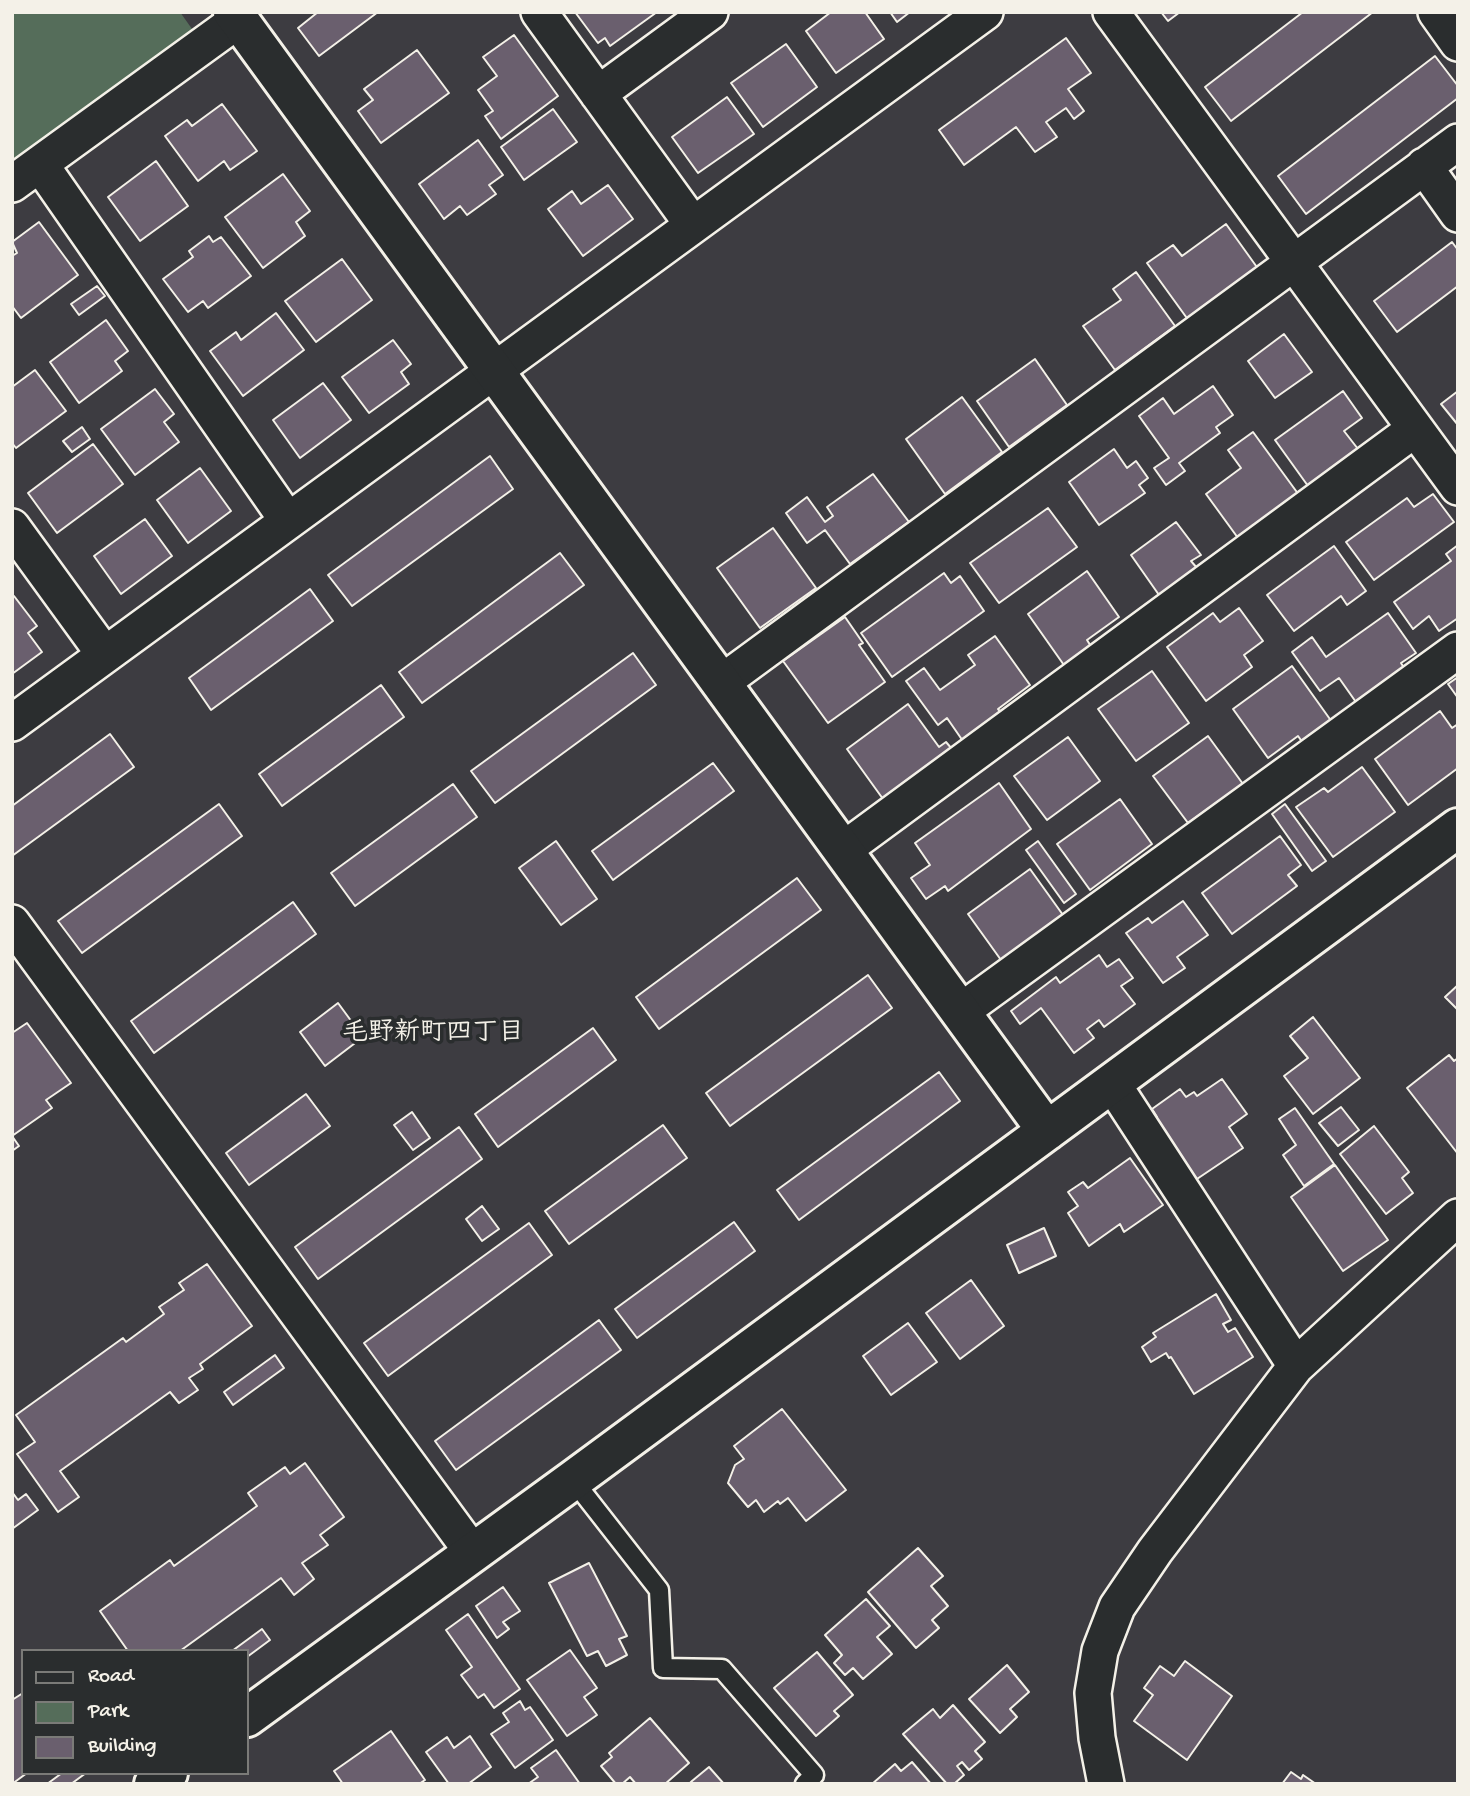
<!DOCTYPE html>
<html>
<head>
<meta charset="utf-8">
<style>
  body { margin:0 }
  #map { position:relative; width:1470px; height:1796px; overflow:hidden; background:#3d3c41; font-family:"Gochi Hand",sans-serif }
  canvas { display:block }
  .frame { position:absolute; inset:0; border:14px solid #f4f1e8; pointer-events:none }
  .legend { position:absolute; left:21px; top:1649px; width:228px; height:126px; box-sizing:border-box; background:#2a2d2e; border:2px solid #7b7b78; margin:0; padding:9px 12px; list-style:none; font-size:21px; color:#f4f1e8 }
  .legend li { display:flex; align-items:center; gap:14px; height:35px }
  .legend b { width:35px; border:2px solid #7b7b78 }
</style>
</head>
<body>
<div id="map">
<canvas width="1470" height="1796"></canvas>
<div class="frame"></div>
<ul class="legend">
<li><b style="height:9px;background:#2a2d2e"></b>Road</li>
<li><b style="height:19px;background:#556d5a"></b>Park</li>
<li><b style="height:19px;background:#6a5f6e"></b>Building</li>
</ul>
</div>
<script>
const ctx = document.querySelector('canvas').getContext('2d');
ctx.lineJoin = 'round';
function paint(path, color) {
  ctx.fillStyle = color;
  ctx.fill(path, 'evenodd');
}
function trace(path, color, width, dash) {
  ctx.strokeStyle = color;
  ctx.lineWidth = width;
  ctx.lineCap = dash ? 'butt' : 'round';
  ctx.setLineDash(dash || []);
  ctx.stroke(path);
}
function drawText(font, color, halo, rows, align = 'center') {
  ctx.font = font + ' "Gochi Hand","Klee One",sans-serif';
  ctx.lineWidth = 7;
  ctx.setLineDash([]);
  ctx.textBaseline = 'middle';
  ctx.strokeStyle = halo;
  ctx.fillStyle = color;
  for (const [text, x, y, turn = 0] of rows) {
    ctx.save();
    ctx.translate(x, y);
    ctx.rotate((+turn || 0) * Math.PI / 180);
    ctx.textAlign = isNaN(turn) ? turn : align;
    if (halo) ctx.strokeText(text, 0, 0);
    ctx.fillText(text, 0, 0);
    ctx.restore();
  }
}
paint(new Path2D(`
  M12,12H180L197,36L12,171Z`), '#556d5a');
const building = new Path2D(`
  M318,12H378L319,56L298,28Z
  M575,12H657L610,46L605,38L598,43Z
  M831,12H865L884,39L836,73L806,31Z
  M890,12H910L897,22Z
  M1161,12H1180L1168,21Z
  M1303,12H1373L1231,121L1205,87Z
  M514,35L558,96L501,139L485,116L493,111L478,90L497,76L483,57Z
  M1066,38L1091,73L1068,89L1084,111L1074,119L1066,108L1046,122L1057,137L1035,152L1016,127L964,165L939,130Z
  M786,44L817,87L763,127L731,83Z
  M417,50L449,93L381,143L358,111L373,100L364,89Z
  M1435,56L1458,86V98L1306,214L1278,176Z
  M727,97L754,134L698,173L672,137Z
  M222,104L257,151L230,170L224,161L198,181L165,136L187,120L192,126Z
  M553,109L577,142L524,180L501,147Z
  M478,140L503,175L489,185L496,194L467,215L460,206L444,219L419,184Z
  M156,161L188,206L140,241L108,197Z
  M283,174L310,211L296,222L305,236L263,268L225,217Z
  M608,185L633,219L583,256L548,209L572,191L581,204Z
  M39,222L78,275L21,318L12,306V256L17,253L12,242Z
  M1226,224L1259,270L1189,321L1147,263L1173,245L1182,256Z
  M209,236L213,242L221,237L251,276L208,308L203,301L188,312L163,279L193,257L189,251Z
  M1452,242L1458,250V286L1397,332L1374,301Z
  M342,259L372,300L316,342L285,301Z
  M1136,272L1175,326L1115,370L1083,326L1121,300L1113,289Z
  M97,286L105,296L79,315L71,304Z
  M276,313L304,350L243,396L210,351L236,332L241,340Z
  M106,320L128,351L115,361L122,371L79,403L50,362Z
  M1284,334L1312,372L1275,398L1248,361Z
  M393,340L411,364L401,372L409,384L369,413L342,377Z
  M1035,359L1067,405L1009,447L977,401Z
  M35,370L66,411L16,448L12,443V387Z
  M323,383L351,420L300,458L273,420Z
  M1213,386L1233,415L1216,427L1220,433L1179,463L1185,471L1166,485L1154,468L1169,458L1139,416L1163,398L1174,414Z
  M155,389L174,414L164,422L179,442L135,475L101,429Z
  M1343,391L1362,418L1344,431L1358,449L1308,486L1275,440Z
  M1458,391V425L1441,404Z
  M962,397L1002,452L945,494L906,439Z
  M82,427L90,439L72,452L63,441Z
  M1253,432L1299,495L1238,538L1206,494L1241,468L1228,450Z
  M93,444L123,484L57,533L28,493Z
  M1114,449L1127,468L1136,461L1148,478L1139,485L1145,493L1099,525L1069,482Z
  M490,456L513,489L352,606L328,575Z
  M200,468L231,511L188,543L157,500Z
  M873,474L909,522L850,564L825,530L807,543L786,513L807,497L825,522L833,516L827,507Z
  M1433,494L1454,522L1374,580L1346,542L1407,498L1414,507Z
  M1048,508L1077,547L999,603L970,563Z
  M145,519L172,556L121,594L94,556Z
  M1176,522L1201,555L1191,561L1197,568L1159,595L1131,555Z
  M773,528L816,588L760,628L717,568Z
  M1458,545V618L1439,631L1429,616L1413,629L1394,602L1451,561L1446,554Z
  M1334,546L1366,591L1347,605L1341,596L1294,631L1267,595Z
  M560,553L584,585L422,703L399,672Z
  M1087,571L1119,617L1087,640L1092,648L1066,668L1028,614Z
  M944,573L951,583L960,576L984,611L892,677L861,633Z
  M310,589L333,621L211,710L189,678Z
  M14,596L37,626L28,633L42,652L12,674V597Z
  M1239,608L1263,641L1244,655L1252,667L1206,701L1167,647L1213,613L1220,622Z
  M1388,613L1416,653L1401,663L1406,671L1358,705L1339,678L1320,691L1292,652L1312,637L1326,657Z
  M845,617L863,643L859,645L885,682L828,723L783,661Z
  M995,636L1030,685L998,709L1004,716L965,744L947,718L938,725L906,681L924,668L940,690L975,665L968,655Z
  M633,653L656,685L495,803L471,771Z
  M1292,666L1332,722L1303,743L1298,736L1268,758L1233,709Z
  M1152,671L1189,723L1136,761L1098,709Z
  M1458,677V698L1448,684Z
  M381,685L404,717L282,806L259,774Z
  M908,704L939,747L946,742L952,749L883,799L847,749Z
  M1440,711L1452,728L1458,724V768L1408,805L1375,759Z
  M110,734L134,767L12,856V806Z
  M1208,736L1243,784L1188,823L1153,776Z
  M1068,737L1100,781L1047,820L1014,776Z
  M713,763L734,791L613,880L592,851Z
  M1362,767L1395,812L1333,857L1296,807L1324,788L1328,792Z
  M999,783L1031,829L948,891L945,886L926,899L911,878L930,865L915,843Z
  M453,784L477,817L355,906L331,873Z
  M1120,799L1152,844L1090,890L1057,844Z
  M219,804L242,836L82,953L58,921Z
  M1285,804L1326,861L1312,871L1272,814Z
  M1280,836L1301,865L1288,875L1297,886L1232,934L1202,893Z
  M556,841L597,899L561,925L519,868Z
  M1038,841L1076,894L1064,903L1026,850Z
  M1030,869L1063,915L1001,960L968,914Z
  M797,878L821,910L659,1029L636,997Z
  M1183,901L1208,935L1177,957L1185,968L1163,983L1126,933L1148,918L1152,923Z
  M293,902L316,934L154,1053L131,1021Z
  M1099,955L1107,967L1119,959L1133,978L1121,986L1135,1004L1104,1027L1099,1020L1087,1029L1094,1038L1074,1053L1041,1008L1020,1024L1011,1011L1056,977L1060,983Z
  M868,975L892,1008L730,1126L706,1093Z
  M1458,985V1010L1445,997Z
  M338,1003L363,1037L325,1066L300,1032Z
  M1313,1017L1360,1078L1313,1114L1284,1076L1308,1058L1290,1036Z
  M27,1023L71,1083L46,1100L52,1108L12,1136L19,1146L12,1151V1033Z
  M593,1028L616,1060L498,1147L475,1114Z
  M1449,1055L1454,1061L1458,1058V1154L1407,1088Z
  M939,1072L960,1101L799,1220L777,1190Z
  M1222,1079L1247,1114L1229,1127L1243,1148L1191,1183L1149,1123L1157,1117L1152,1109L1180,1089L1186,1097L1194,1092L1197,1096Z
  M306,1094L330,1126L249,1185L226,1153Z
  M1341,1107L1359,1130L1338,1146L1319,1123Z
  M1295,1108L1334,1164L1304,1186L1283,1155L1296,1145L1279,1119Z
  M412,1112L430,1138L413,1150L394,1125Z
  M663,1125L687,1158L569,1244L545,1211Z
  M1374,1126L1409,1172L1402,1178L1413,1193L1386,1214L1340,1154Z
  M459,1127L482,1159L318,1279L295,1247Z
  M1130,1158L1163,1205L1124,1232L1120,1224L1089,1246L1068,1213L1078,1206L1068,1192L1083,1182L1088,1188Z
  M1335,1165L1388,1240L1343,1271L1291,1197Z
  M482,1206L499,1229L482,1241L466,1219Z
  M734,1222L755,1251L637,1338L615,1309Z
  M529,1223L552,1255L388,1376L364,1343Z
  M1044,1228L1056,1256L1019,1273L1007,1245Z
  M207,1264L252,1326L200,1364L203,1369L189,1378L198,1390L179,1403L170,1392L60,1471L79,1497L58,1512L17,1454L35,1442L16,1415L123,1338L126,1342L164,1314L159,1307L184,1290L179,1283Z
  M971,1280L1004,1326L960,1359L926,1313Z
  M1216,1294L1231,1320L1223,1324L1228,1332L1235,1328L1253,1357L1194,1394L1171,1357L1169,1358L1166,1353L1151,1362L1142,1347L1156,1337L1153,1333Z
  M599,1320L621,1350L456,1470L435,1441Z
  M908,1323L937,1362L891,1395L863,1356Z
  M275,1355L284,1368L233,1405L224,1392Z
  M782,1409L846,1490L806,1521L788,1498L780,1504L778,1501L764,1512L756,1500L748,1507L728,1483L735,1465L744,1459L734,1446Z
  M305,1463L344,1517L320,1535L328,1545L302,1563L314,1579L294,1595L281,1578L180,1651H128L100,1611L170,1560L174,1566L257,1506L248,1493L285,1467L290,1474Z
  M12,1492L18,1500L26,1494L38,1510L12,1529Z
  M918,1548L943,1576L931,1586L948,1606L932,1620L939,1628L916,1648L868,1592Z
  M589,1563L627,1636L619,1639L627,1655L606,1666L598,1651L587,1656L549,1583Z
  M503,1587L520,1611L503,1622L509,1629L497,1638L476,1606Z
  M866,1599L890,1626L877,1637L892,1654L863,1679L853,1668L845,1675L834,1663L842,1655L825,1635Z
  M468,1614L520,1689L494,1708L484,1694L478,1698L461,1675L472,1667L446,1630Z
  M262,1629L270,1640L247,1657V1651H232Z
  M570,1650L597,1688L584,1697L597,1715L567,1736L527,1680Z
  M817,1652L853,1695L834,1711L839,1716L816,1736L774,1688Z
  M1185,1661L1232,1696L1187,1760L1134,1721L1153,1695L1144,1688L1160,1666L1174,1676Z
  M1007,1665L1029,1692L1010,1709L1017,1717L1000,1733L969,1699Z
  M23,1693V1773H27L12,1784V1700Z
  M520,1701L525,1710L530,1707L553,1740L515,1768L491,1734L509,1722L503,1713Z
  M953,1705L985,1742L975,1751L982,1759L969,1770L962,1762L957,1766L964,1775L954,1784H947L903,1734L933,1709L940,1718Z
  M650,1718L689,1763L665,1784H636L630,1777L622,1784H616L601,1766L612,1757L609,1753Z
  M391,1731L425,1780L419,1784H343L334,1771Z
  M470,1736L491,1767L468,1784H449L426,1752L447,1737L454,1748Z
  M556,1750L580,1784H528L538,1777L531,1768Z
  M912,1762L931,1784H872L895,1764L901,1771Z
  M709,1767L724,1784H689L692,1781Z
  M1291,1772L1301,1779L1303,1775L1316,1784H1282Z
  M62,1773H86L71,1784H47Z`);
paint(building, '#6a5f6e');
trace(building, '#f4f1e8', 2);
const service = new Path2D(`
  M573,1480L659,1590L663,1668L722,1669L814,1775L805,1784`);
const minor = new Path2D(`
  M539,12L693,225
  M1111,12L1458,487
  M1436,12L1458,43
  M598,94L710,12
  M40,164L288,521
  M1424,166L1458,214
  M12,184L238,20
  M12,527L105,655
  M721,683L1458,142
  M12,723L985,12
  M843,850L1415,429
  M12,923L473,1553
  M960,1012L1458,650
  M1112,1083L1296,1366
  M1106,1784L1097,1738L1093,1693L1100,1651L1117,1607L1155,1551L1296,1366L1458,1217`);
const tertiary = new Path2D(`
  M233,12L1047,1131
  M247,1717L573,1480L1458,828
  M154,1784L168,1773`);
trace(service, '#f4f1e8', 23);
trace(minor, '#f4f1e8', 40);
trace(tertiary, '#f4f1e8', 44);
trace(service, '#2a2d2e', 18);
trace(minor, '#2a2d2e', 35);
trace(tertiary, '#2a2d2e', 38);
drawText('bold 26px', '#f4f1e8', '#2a2d2e', [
  ["毛野新町四丁目",433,1035]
]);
</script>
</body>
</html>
